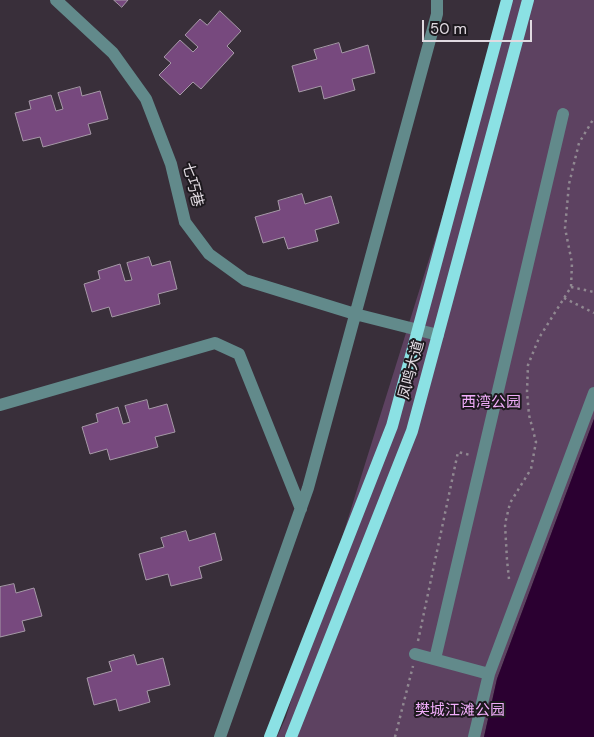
<!DOCTYPE html>
<html>
<head>
<meta charset="utf-8">
<style>
  body { margin:0 }
  #map { position:relative; width:594px; height:737px; overflow:hidden; background:#392f3a; font-family:"DM Sans",sans-serif }
  canvas { display:block }
  .scale { position:absolute; left:422px; top:20px; width:110px; height:22px; box-sizing:border-box; border:2px solid #e1dae1; border-top:0; padding-left:6px; font-size:15px; line-height:18px; white-space:nowrap; color:#e1dae1; -webkit-text-stroke:4px #1d191e; paint-order:stroke }
</style>
</head>
<body>
<div id="map">
<canvas width="594" height="737"></canvas>
<div class="scale">50 m</div>
</div>
<script>
const ctx = document.querySelector('canvas').getContext('2d');
ctx.lineJoin = 'round';
function paint(path, color) {
  ctx.fillStyle = color;
  ctx.fill(path, 'evenodd');
}
function trace(path, color, width, dash) {
  ctx.strokeStyle = color;
  ctx.lineWidth = width;
  ctx.lineCap = dash ? 'butt' : 'round';
  ctx.setLineDash(dash || []);
  ctx.stroke(path);
}
function drawText(font, color, halo, rows, align = 'center') {
  ctx.font = font + ' "DM Sans","Noto Sans SC",sans-serif';
  ctx.lineWidth = 4;
  ctx.setLineDash([]);
  ctx.textBaseline = 'middle';
  ctx.strokeStyle = halo;
  ctx.fillStyle = color;
  for (const [text, x, y, turn = 0] of rows) {
    ctx.save();
    ctx.translate(x, y);
    ctx.rotate((+turn || 0) * Math.PI / 180);
    ctx.textAlign = isNaN(turn) ? turn : align;
    if (halo) ctx.strokeText(text, 0, 0);
    ctx.fillText(text, 0, 0);
    ctx.restore();
  }
}
paint(new Path2D(`
  M510,0H594V419L497,679L484,737H277L286,717Z`), '#5d4261');
paint(new Path2D(`
  M594,419V737H484L497,679Z`), '#2b0031');
const building = new Path2D(`
  M114,0H128L122,7Z
  M220,11L241,31L227,46L234,53L201,89L193,82L180,95L159,75L171,63L164,57L180,40L193,52L198,47L185,35L200,19L207,25Z
  M339,43L342,53L368,45L375,73L352,79L355,90L324,99L321,86L299,92L292,66L317,59L314,50Z
  M80,87L82,96L100,91L108,119L88,124L91,134L43,147L40,137L23,141L15,113L31,109L29,101L51,95L56,111L63,109L58,93Z
  M302,194L305,204L331,196L339,223L315,230L318,241L288,249L284,237L263,243L255,217L280,210L278,201Z
  M149,257L152,266L170,261L177,289L158,294L160,304L112,317L109,307L92,312L84,284L100,279L98,271L120,264L125,281L132,280L127,263Z
  M147,400L149,409L167,404L175,432L155,437L158,447L110,460L107,449L90,454L82,427L98,422L96,414L118,407L123,424L130,422L125,406Z
  M186,531L189,541L215,533L222,560L199,567L202,578L171,586L168,574L146,580L139,554L164,547L161,538Z
  M14,584L16,593L34,588L42,616L22,621L25,631L0,637V587Z
  M134,655L137,665L163,658L170,685L147,691L150,702L119,711L116,699L94,705L87,678L112,671L109,662Z`);
paint(building, '#77497e');
trace(building, '#a699a7', 1);
trace(new Path2D(`
  M571,287L594,292
  M564,298L594,313
  M509,579L507,560L505,524L510,503L531,469L536,442L529,415L527,392L528,365L539,338L571,287L572,263L565,228L569,184L579,143L594,118
  M418,641L458,452L470,455
  M395,737L413,666`), '#908891', 2.5, [2.5, 4]);
trace(new Path2D(`
  M56,0L113,53L146,99L171,164L185,222L209,254L245,280L355,314L438,335
  M0,405L215,343L239,354L301,509
  M415,654L489,674L594,393
  M435,659L563,114
  M220,737L308,488L437,14V0
  M474,737L489,674`), '#628a8b', 12);
trace(new Path2D(`
  M270,737L392,426L507,0
  M291,737L412,431L528,0`), '#8be1e4', 12);
drawText('15px', '#e1dae1', '#1d191e', [
  ["七巧巷",192,185,76],
  ["凤鸣大道",412,370,-75]
]);
drawText('15px', '#f2aefb', '#1d191e', [
  ["西湾公园",491,403],
  ["樊城江滩公园",460,711]
]);
</script>
</body>
</html>
